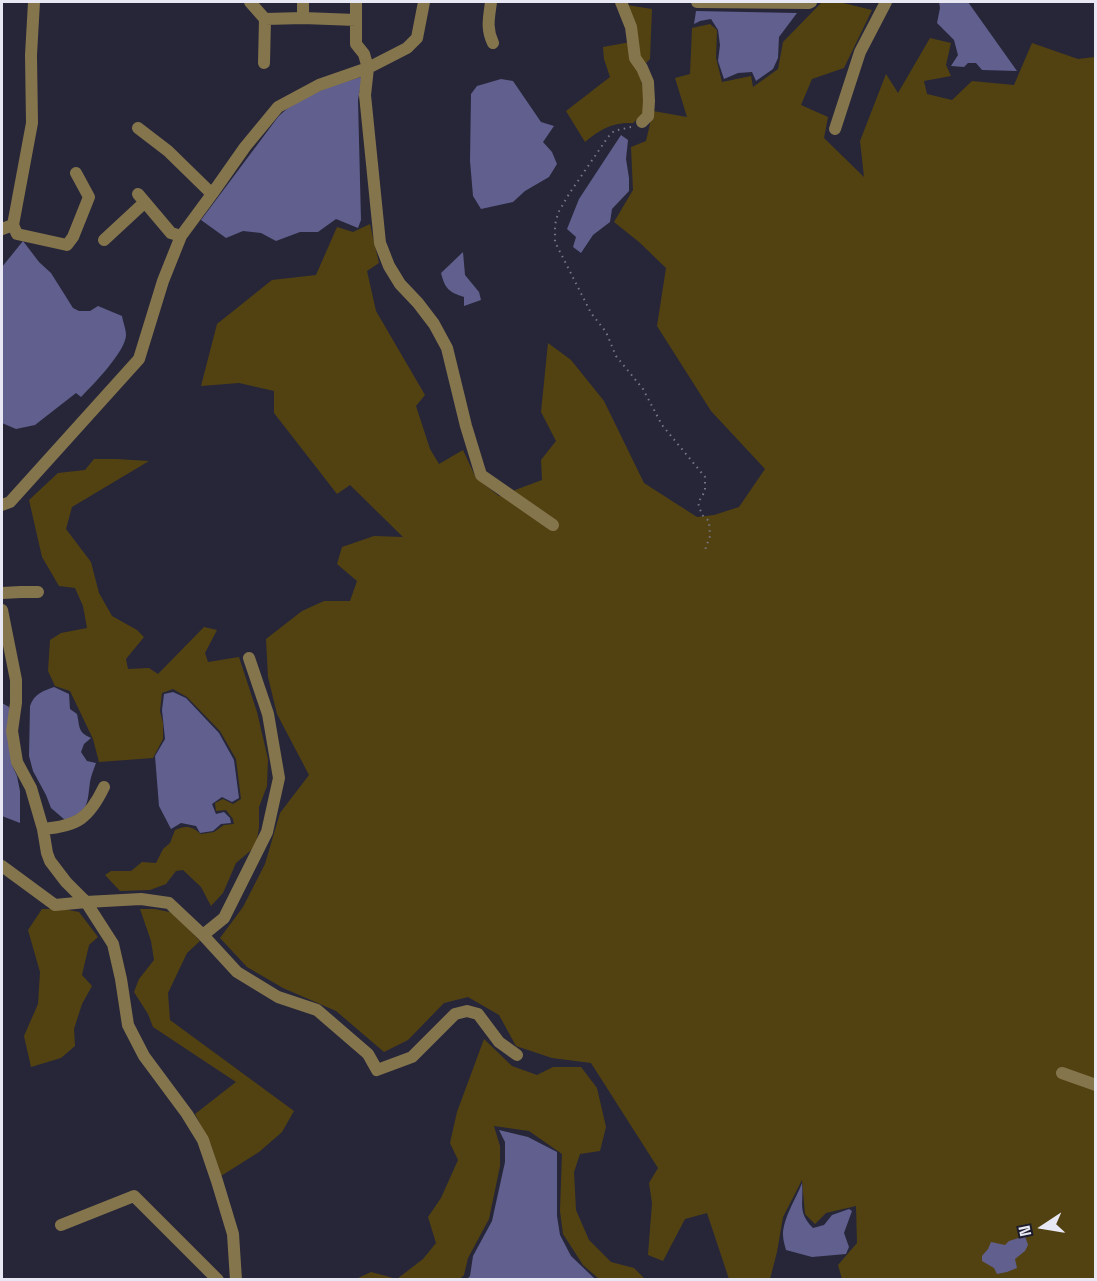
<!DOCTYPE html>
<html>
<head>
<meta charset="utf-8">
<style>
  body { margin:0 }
  #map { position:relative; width:1097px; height:1281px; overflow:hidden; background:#262638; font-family:"Space Grotesk",sans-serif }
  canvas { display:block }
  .frame { position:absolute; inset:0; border:3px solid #e8e8f4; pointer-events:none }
  .north { position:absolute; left:1013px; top:1197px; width:60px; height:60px; -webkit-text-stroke:4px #1d1c2d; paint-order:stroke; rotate:258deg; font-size:16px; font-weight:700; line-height:24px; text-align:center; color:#e8e8f4 }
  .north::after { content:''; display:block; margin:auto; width:21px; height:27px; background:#e8e8f4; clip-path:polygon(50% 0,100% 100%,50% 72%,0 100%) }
</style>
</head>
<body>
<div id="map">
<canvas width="1097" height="1281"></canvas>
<div class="frame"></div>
<div class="north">N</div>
</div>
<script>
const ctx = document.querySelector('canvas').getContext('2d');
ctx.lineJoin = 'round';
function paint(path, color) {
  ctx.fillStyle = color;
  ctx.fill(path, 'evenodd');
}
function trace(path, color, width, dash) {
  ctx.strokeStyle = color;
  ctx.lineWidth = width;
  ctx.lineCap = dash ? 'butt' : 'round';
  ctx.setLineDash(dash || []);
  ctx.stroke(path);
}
paint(new Path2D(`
  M822,2H839L872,10L844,68L812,79L801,105L828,117L824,138L864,177L860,141L886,74L898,93L930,38L951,43L946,65L951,76L924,81L927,94L952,100L972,81L1014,85L1032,43L1078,59L1095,57V1279H842L838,1265L857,1243L856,1206L826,1213L815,1224L805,1214L802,1180L783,1217L777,1252L770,1279H729L707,1213L685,1219L663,1261L648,1255L652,1203L649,1183L658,1168L591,1063L552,1058L516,1046L499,1015L468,997L444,1003L408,1040L384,1052L336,1011L283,988L247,967L220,938L243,907L265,864L280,813L309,775L277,714L268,677L266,639L302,611L324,601H350L357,581L337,564L342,547L374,536L403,537L350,485L337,494L274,413V391L239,383L201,386L217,324L272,280L316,275L337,227L353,232L370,224L379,263L367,271L376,311L425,395L416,406L430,449L439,464L463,450L476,478L499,496L542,480L541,460L556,441L541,412L548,343L571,360L604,401L644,483L697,517L714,515L739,507L765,469L711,411L657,326L666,268L639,242L614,222L633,190L631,147L646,141L653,111L687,117L675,78L690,74L692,28L710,24L717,30L716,58L722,82L751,76L753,87L778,69L783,42Z
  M627,5L652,9L650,59L639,70L645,97L643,114L633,123C613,122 600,129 585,142L566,111L610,77L604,59L603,47L636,41Z
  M94,459H116L149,461L72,507L66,529L91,562L99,593L112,616L137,630L144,637L126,659L128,669L149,668L158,674L204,627L217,630L205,653L208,662L239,657L257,712L268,759L267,786L259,807V827L256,846L236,863L223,893L211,906L201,887L183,870L176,871L166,884L150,890L120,891L105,875L111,871H131L142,862L156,863L163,849L170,843L175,830C186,825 192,826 201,834L214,832L224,825L234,824L233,819L226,810L216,811L215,803L223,799L233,804L241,799L236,759L220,731L187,697L173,689L162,693L160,711L163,723V739L153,758L99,762L93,739L70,691L55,686L48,671L50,640L61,633L87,628L83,606L75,588L59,586L42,557L29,500L58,473L85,470Z
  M42,909H63L79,912L98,937L89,945L82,975L92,986L82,1004L74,1029L75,1046L61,1058L31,1067L24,1036L38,1004L40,972L28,930Z
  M140,909H155L174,913L200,941L187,953L168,993L170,1020L294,1111L282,1132L259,1152L221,1176L211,1145L195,1114L236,1082L153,1027L148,1014L134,992L139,979L154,960L151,941Z
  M484,1039L512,1066L537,1075L553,1067H581L597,1088L606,1127L600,1151L580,1154L574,1172L576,1210L589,1240L611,1262L634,1268L644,1278V1279H599L583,1265L563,1234L560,1211L562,1154L529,1131L494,1126L500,1146V1166L489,1219L468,1258L464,1275L460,1279H356L371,1272L397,1279L423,1259L436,1243L428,1217L441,1198L458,1160L450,1143L457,1112Z`), '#534211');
paint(new Path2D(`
  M939,2H968L1017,71L982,70L976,63H968L964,67L951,66L958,55L954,40L937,23L940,8Z
  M696,11L797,13L779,37L778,58L773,69L756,81L752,72L738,73L724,79L718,61L720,45L718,30L711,19L700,21L694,24Z
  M361,77L362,78L358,100L361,220L358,228L336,219L318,232H300L276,241L261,233L243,231L226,238L201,220L278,117C300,95 331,86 361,77Z
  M501,79L513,81L541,122L554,126L543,142L552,152L557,164L549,177L525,191L513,202L481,209L473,196L470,161L471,94L477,86Z
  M621,135L628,140L626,159L629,178V191L612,209L610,222L593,235L581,253L573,247L576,237L567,229L579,199Z
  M23,241L39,262L51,273L73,308L79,311H90L98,306L122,316C123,322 126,329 126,335C126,351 92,386 81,397L76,393L35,425L16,429L2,423V267Z
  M463,252L465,275L479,292L481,300L464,306V297C449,292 445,289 441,273Z
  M54,687L69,694L70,709L77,714C80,726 77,732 91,738L84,744L81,752L87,761L96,763C94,769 91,775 90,782C87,805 89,811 65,820L51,808L46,795L33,771L29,756L30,706C34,694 43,691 54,687Z
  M173,692L186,698L219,733L234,760L239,798L232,802L222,797L212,804L216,814L224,812L230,818L231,823L221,824L213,831L200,833L196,826L181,823L171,829L159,806L155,756L165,739L162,710L164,694Z
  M2,703L9,707V724L12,765L17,776L20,791V823L2,816Z
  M499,1130L528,1137L557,1152V1216L560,1235L571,1256L594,1278L592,1279H467L470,1276L473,1256L492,1221L505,1162V1142Z
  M802,1183C804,1203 797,1212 813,1228L824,1225L832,1215L849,1209L852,1211L844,1233L849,1247L846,1254L812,1257L786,1250C785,1246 783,1240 783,1235C783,1218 796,1199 802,1183Z
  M1025,1236L1028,1245L1025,1251L1015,1259L1017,1268L1007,1272L997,1274L994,1268L982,1261V1256L988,1249L991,1242L1005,1245L1009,1241Z`), '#605f8e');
trace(new Path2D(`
  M631,127L614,131L608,137L569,194L558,213L555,225V242L591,313L606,332L616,356L643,389L662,425L705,477V491L698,503L702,515L709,521L710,536L705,550`), '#767685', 2, [1.5, 4.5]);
trace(new Path2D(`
  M250,2L265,19L303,18V2
  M356,2V44L364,54L368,68L365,95L380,243L389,266L400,284L418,303L434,324L447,348L466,426L481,475L553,525
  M491,2C489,18 486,28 493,43
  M621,2L631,27L635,58L642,68L648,82L649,101L648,116L642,122
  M697,2L809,3L811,2
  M303,18L356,20
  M264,63L265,19
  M138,128L168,151L212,194
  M835,129L860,52L886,2
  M138,194L171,233L181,236
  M13,225L32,123L31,55L34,2
  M2,229L13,225L17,234L67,245L73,237L89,197L76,173
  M104,240L145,202
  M2,505L10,502L139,359L163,281L181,236L212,194L245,147L278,107L319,85L368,68L407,48L417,38L424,2
  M2,593L21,592H38
  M2,610L16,680V703L12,731L17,762L31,788L43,829L47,853L50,861L66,882L86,902L113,944L121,979L128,1025L144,1056L187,1114L203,1140L217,1181L233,1234L236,1280
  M43,829C78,826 89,818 104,787
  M2,866L55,905L86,902L141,899L169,903L203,935L237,972L278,997L317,1010L368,1054L377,1070L412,1057L455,1014L467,1011L478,1014L499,1042L517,1055
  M203,935L224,918L267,832L279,778L268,714L249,658
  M1062,1073L1096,1085
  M61,1225L134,1196L218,1280`), '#85754d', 12);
</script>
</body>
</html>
